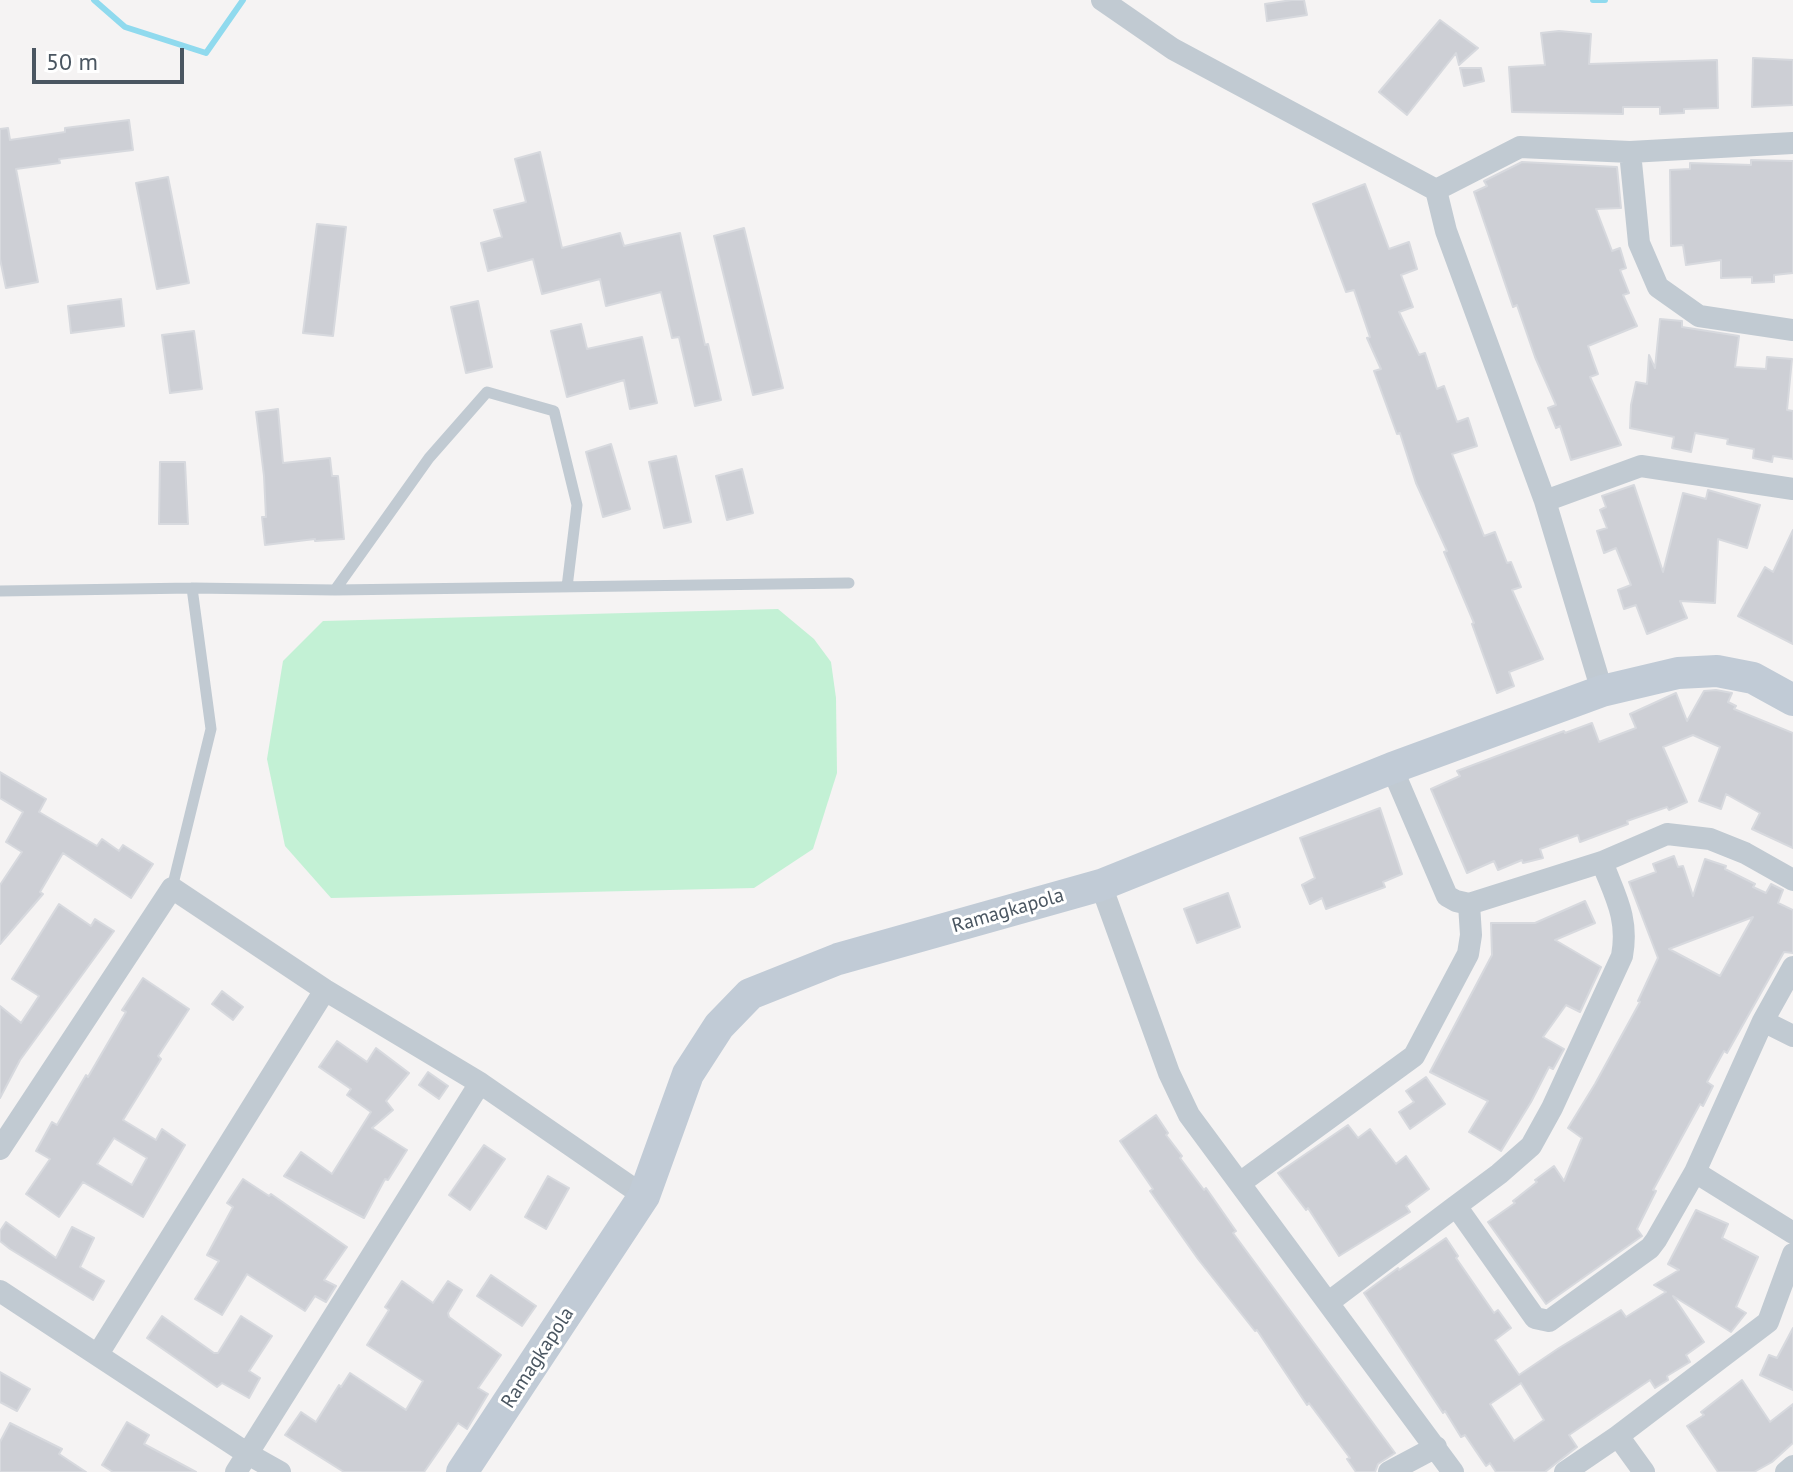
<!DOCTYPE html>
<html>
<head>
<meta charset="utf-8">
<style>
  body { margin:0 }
  #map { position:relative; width:1793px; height:1472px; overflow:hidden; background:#f5f3f3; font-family:"PT Sans",sans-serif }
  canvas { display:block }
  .scale { position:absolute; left:32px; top:48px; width:152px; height:36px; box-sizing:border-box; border:4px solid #4a5661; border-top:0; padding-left:10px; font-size:24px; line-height:28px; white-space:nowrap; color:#4a5661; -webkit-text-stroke:6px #fff; paint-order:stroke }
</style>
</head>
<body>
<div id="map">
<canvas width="1793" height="1472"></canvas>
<div class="scale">50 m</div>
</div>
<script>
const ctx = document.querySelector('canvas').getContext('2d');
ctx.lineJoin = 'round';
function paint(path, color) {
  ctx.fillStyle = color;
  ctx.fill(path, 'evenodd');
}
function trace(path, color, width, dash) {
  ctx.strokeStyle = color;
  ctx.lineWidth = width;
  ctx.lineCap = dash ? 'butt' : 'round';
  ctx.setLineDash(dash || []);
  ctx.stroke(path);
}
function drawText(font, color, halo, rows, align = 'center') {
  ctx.font = font + ' "PT Sans",sans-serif';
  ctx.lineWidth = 6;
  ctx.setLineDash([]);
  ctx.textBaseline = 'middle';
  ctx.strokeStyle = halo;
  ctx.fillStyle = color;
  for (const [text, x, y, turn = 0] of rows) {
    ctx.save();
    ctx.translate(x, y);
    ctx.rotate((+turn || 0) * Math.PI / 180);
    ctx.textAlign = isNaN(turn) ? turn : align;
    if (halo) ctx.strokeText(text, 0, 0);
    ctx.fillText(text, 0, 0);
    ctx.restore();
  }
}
paint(new Path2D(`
  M778,609L814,639L831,662L836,698L837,773L813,849L754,888L331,898L285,846L267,759L283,661L323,621Z`), '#c3f1d5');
trace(new Path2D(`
  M94,0L125,27L206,53L243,0
  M1593,0H1605`), '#90daee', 6);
const building = new Path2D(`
  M1292,0H1304L1307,15L1267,21L1265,4Z
  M1440,20L1478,48L1459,65L1456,53L1407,115L1379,92Z
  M1559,31L1591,34L1589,64L1717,60L1718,108L1684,109V113L1660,114V107H1623V114L1512,112L1509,67L1545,65L1541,33Z
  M1753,58L1793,60V105L1752,107Z
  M1460,68H1481L1484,81L1464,86Z
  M129,120L133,150L59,159L60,163L16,169L38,282L6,288L0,259V129L8,128L10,140L65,132V128Z
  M540,152L562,248L620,233L624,246L680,233L705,345L708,344L721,400L695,406L679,337L672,338L661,292L606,306L600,279L542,294L533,259L488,271L481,243L502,237L494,210L526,202L515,159Z
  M1751,160L1793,161V273L1774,275V282L1752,283V277L1721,278V260L1686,265L1683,245L1671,246L1670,170L1690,169V163L1751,165Z
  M1522,162L1617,167L1621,208L1596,209L1612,251L1620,248L1626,268L1620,270L1629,293L1623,295L1637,326L1588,346L1598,374L1590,377L1621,445L1571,460L1560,426L1556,428L1548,408L1556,405L1535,357L1517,305L1513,307L1474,192L1487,186L1484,181Z
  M168,177L189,283L157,289L136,183Z
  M1365,184L1389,249L1409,242L1417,269L1401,275L1413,307L1399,312L1419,355L1425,353L1437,389L1444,386L1457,422L1468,418L1477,446L1452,454L1484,536L1495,532L1507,563L1511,562L1521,587L1512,590L1543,659L1509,672L1514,686L1497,693L1472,624L1474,623L1444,552L1447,551L1416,483L1400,433L1397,434L1374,371L1381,369L1367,338L1370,337L1354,290L1346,292L1313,204Z
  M317,224L346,227L333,336L303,333Z
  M744,228L783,388L753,395L714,236Z
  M121,299L124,326L71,333L68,306Z
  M478,301L492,367L466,373L451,307Z
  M1660,319L1682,321V327L1739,336L1735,367L1766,369L1767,357L1792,359L1787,410L1793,411V459L1773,456L1772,462L1753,458L1754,449L1727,444L1728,439L1695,433L1691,452L1672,448L1674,437L1630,428L1631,405L1636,382L1647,384L1649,355L1655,368Z
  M581,324L587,349L642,337L657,403L630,409L624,380L567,397L551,331Z
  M194,331L202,389L170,393L162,335Z
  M278,409L283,463L330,458L332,476H338L344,539L315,541V539L265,545L262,517H266L264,476L256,412Z
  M611,444L630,509L603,517L586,452Z
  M676,456L691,522L664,528L649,462Z
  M160,462H185L188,524H159Z
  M742,469L753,513L727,520L716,476Z
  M1634,485L1663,572L1683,493L1706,499L1708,490L1760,505L1747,548L1718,539L1715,603L1680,601L1687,618L1647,634L1636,605L1624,609L1618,590L1631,585L1616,548L1604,553L1597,531L1607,528L1600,510L1606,507L1602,496Z
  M1793,530V644L1738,616L1765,567L1773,572Z
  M1716,690L1732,693L1728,702L1736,706L1734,709L1793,733V848L1752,829L1760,813L1726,794L1721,809L1699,801L1720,747L1693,735L1663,747L1687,802L1669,810L1667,807L1627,821L1628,824L1580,842L1578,835L1540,849L1543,858L1523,863L1522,860L1498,870L1494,861L1467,873L1431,789L1460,776L1457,771L1564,731L1565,733L1592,723L1599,742L1636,728L1630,714L1676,693L1687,721L1704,691Z
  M0,772L46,799L39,812L97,846L102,839L119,851L123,845L153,864L131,898L63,853L40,892L43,894L0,944V885L22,852L6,842L23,812L0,798Z
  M1380,808L1402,874L1383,882L1385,887L1326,909L1322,898L1310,904L1302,885L1315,878L1300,838Z
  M1674,856L1678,867L1683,866L1693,896L1705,859L1726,866L1725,869L1755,884L1753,887L1766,893L1771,884L1783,890L1778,903L1793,910V953L1784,952L1727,1053L1724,1051L1707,1082L1713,1086L1703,1106L1700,1104L1653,1190L1656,1191L1637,1229L1642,1236L1546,1304L1488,1222L1515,1203L1513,1201L1537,1182L1535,1180L1554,1166L1564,1181L1582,1138L1568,1128L1595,1084L1640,1002L1638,1001L1658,958L1629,882L1656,872L1653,864ZM1753,917L1720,976L1669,949Z
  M1228,893L1240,927L1197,943L1184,909Z
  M1585,901L1595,923L1555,940L1601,967L1580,1012L1566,1005L1543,1037L1564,1049L1553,1069L1549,1067L1531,1102L1501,1151L1469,1132L1488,1101L1430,1072L1492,955L1491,923H1535Z
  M59,904L91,926L95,919L114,931L20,1060L0,1098V1006L21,1023L39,996L12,979Z
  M143,978L189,1009L158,1056L161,1059L123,1120L156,1140L162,1129L185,1145L143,1217L83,1182L59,1217L26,1194L50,1159L36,1151L52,1122L57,1125L86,1075L88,1077L126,1012L122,1010ZM114,1138L147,1158L132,1185L97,1164Z
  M222,991L243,1007L233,1020L212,1004Z
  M337,1041L367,1062L376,1048L409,1073L386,1101L393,1110L372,1128L407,1150L388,1180L385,1179L364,1218L284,1176L301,1152L332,1174L371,1112L347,1095L351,1089L319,1067Z
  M428,1072L448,1086L439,1099L419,1085Z
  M1426,1077L1445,1104L1410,1129L1399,1112L1414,1102L1406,1091Z
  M1156,1115L1168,1133L1166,1135L1182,1156L1180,1158L1204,1190L1206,1188L1236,1231L1233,1233L1395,1453L1378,1464L1375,1472H1356L1347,1459L1350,1458L1309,1403L1307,1405L1257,1330L1255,1331L1198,1259L1150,1191L1153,1189L1120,1141Z
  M1348,1125L1358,1138L1370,1129L1396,1164L1406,1156L1429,1189L1406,1206L1410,1212L1339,1256L1308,1208L1306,1210L1278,1173Z
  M484,1145L505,1159L470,1210L449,1195Z
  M548,1176L569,1188L546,1229L525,1217Z
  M243,1179L269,1196L271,1194L347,1247L324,1280L336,1286L326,1302L315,1296L305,1311L247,1274L222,1315L195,1299L219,1261L207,1255L233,1207L227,1203Z
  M1696,1210L1728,1224L1722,1238L1758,1257L1736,1307L1746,1313L1731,1332L1673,1296L1704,1342L1686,1355L1690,1362L1667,1376L1668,1380L1655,1388L1650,1380L1569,1435L1577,1447L1545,1472H1496L1490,1463L1486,1466L1465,1435L1461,1437L1445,1411L1443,1413L1364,1293L1398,1268L1399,1270L1446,1238L1458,1256L1456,1258L1494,1313L1498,1310L1511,1328L1495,1340L1519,1375L1559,1348L1621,1310L1626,1317L1666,1292L1654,1285L1679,1270L1668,1264ZM1521,1383L1544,1420L1514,1441L1490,1404Z
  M6,1222L56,1258L72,1227L94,1238L80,1267L104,1281L93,1300L10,1249L0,1241V1231Z
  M491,1275L536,1306L522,1326L477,1296Z
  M402,1281L433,1303L448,1281L462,1290L448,1313L449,1317L501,1355L478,1388L488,1394L467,1429L458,1423L424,1472H344L285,1435L301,1412L316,1422L339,1385L341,1387L350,1373L406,1410L423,1381L367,1345L389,1310L385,1307Z
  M162,1316L214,1353H218L241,1316L272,1336L249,1371L260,1378L249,1398L222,1383L217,1387L147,1338Z
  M1793,1328V1390L1760,1375L1769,1355L1777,1358Z
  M0,1372L30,1389L17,1411L0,1402Z
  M1742,1380L1770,1422L1793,1404V1443L1772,1462L1754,1472H1718L1687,1426L1704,1415L1701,1412Z
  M127,1422L149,1435L144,1444L196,1472H113L102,1465Z
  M10,1423L62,1449L59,1454L86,1472H0V1442Z`);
paint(building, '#cdcfd5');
trace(building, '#d7d9de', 2);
trace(new Path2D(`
  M335,590L429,458L487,392L554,411L577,505L567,587
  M0,591L192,588L335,590L849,583
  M172,888L211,729L192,588`), '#c1cad2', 11);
trace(new Path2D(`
  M1102,0L1173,49L1436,190L1446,231L1545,501L1602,691
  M1630,152L1639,243L1658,287L1699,316L1793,330
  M1436,190L1520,147L1630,152L1793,143
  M1545,501L1641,466L1793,489
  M1392,768L1447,896L1456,901L1469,904L1602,862L1667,834L1710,839L1745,853L1793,880
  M1602,862C1615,896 1629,918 1622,956L1552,1108L1531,1146L1499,1174L1456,1206L1535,1318L1549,1321L1650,1248L1656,1240L1695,1172L1763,1021L1793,1036
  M1101,885L1169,1073L1189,1115L1453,1472
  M1763,1021L1793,967
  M480,1083L644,1196
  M0,1149L172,888L325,990L480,1083L236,1472
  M1695,1172L1793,1233
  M1240,1183L1414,1056L1468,954L1471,935L1469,904
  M0,1291L248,1454L280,1472
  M1329,1302L1456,1206
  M98,1354L325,990
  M1389,1472L1436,1447
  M1565,1472L1618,1436
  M1644,1472L1618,1436L1768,1322L1793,1254
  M1786,1472L1793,1466`), '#c1cad2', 22);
trace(new Path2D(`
  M462,1472L644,1196L688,1074L719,1026L750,994L838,959L1101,885L1392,768L1602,691L1678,673L1717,671L1753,678L1793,700`), '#c1cbd6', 32);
drawText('20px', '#4a5661', '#fff', [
  ["Ramagkapola",1008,911,-16],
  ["Ramagkapola",538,1358,-57]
]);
</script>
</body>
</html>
